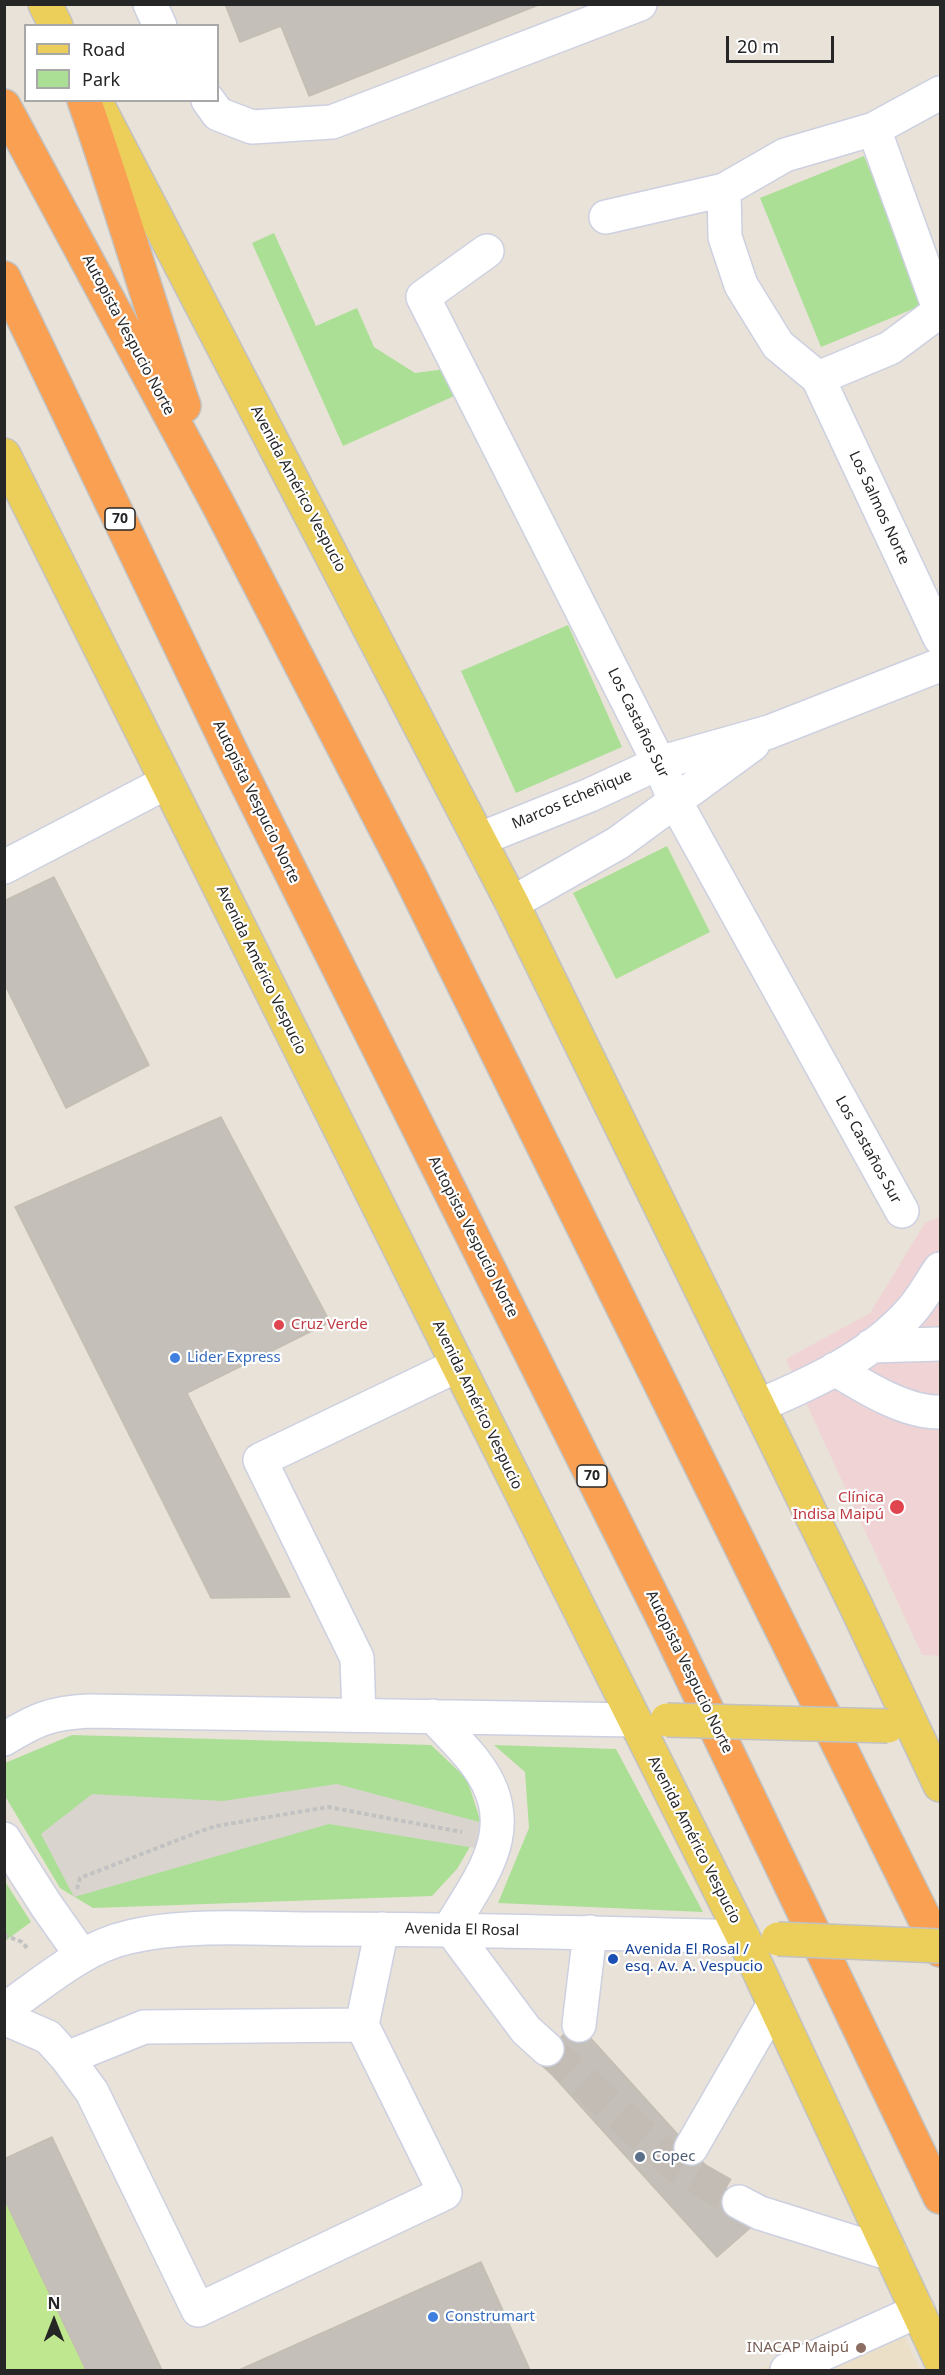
<!DOCTYPE html>
<html>
<head>
<meta charset="utf-8">
<style>
  body { margin:0 }
  #map { position:relative; width:945px; height:2375px; overflow:hidden; background:#e9e2d8; font-family:"Noto Sans",sans-serif }
  canvas { display:block }
  .frame { position:absolute; inset:0; border:6px solid #262626; pointer-events:none }
  .legend { position:absolute; left:24px; top:24px; width:195px; height:78px; box-sizing:border-box; background:#fff; border:2px solid #a8a8a8; margin:0; padding:8px 10px; list-style:none; font-size:18px; color:#262626 }
  .legend li { display:flex; align-items:center; gap:12px; height:30px }
  .legend b { width:30px; border:2px solid #a8a8a8 }
  .north { position:absolute; left:24px; top:2291px; width:60px; height:60px; -webkit-text-stroke:4px #fff; paint-order:stroke; rotate:0deg; font-size:16px; font-weight:700; line-height:24px; text-align:center; color:#262626 }
  .north::after { content:''; display:block; margin:auto; width:21px; height:27px; background:#262626; clip-path:polygon(50% 0,100% 100%,50% 72%,0 100%) }
  .scale { position:absolute; left:726px; top:36px; width:108px; height:27px; box-sizing:border-box; border:3px solid #262626; border-top:0; padding-left:8px; font-size:18px; line-height:21px; white-space:nowrap; color:#262626; -webkit-text-stroke:4px #fff; paint-order:stroke }
</style>
</head>
<body>
<div id="map">
<canvas width="945" height="2375"></canvas>
<div class="frame"></div>
<ul class="legend">
<li><b style="height:8px;background:#eccf5a"></b>Road</li>
<li><b style="height:16px;background:#abdf95"></b>Park</li>
</ul>
<div class="north">N</div>
<div class="scale">20 m</div>
</div>
<script>
const ctx = document.querySelector('canvas').getContext('2d');
ctx.lineJoin = 'round';
function paint(path, color) {
  ctx.fillStyle = color;
  ctx.fill(path, 'evenodd');
}
function trace(path, color, width, dash) {
  ctx.strokeStyle = color;
  ctx.lineWidth = width;
  ctx.lineCap = dash ? 'butt' : 'round';
  ctx.setLineDash(dash || []);
  ctx.stroke(path);
}
function drawText(font, color, halo, rows, align = 'center') {
  ctx.font = font + ' "Noto Sans",sans-serif';
  ctx.lineWidth = 4.5;
  ctx.setLineDash([]);
  ctx.textBaseline = 'middle';
  ctx.strokeStyle = halo;
  ctx.fillStyle = color;
  for (const [text, x, y, turn = 0] of rows) {
    ctx.save();
    ctx.translate(x, y);
    ctx.rotate((+turn || 0) * Math.PI / 180);
    ctx.textAlign = isNaN(turn) ? turn : align;
    if (halo) ctx.strokeText(text, 0, 0);
    ctx.fillText(text, 0, 0);
    ctx.restore();
  }
}
paint(new Path2D(`
  M897,2320L920,2370H758L865,2326Z`), '#ebe0c7');
paint(new Path2D(`
  M940,1216V1656L922,1655L786,1359L870,1313L925,1223Z`), '#f0d4d5');
paint(new Path2D(`
  M864,156L925,304L821,347L760,198Z
  M274,233L316,326L357,308L374,347L415,373L453,368L463,392L343,446L252,243Z
  M568,625L622,747L516,793L461,671Z
  M667,846L710,932L616,979L573,893Z
  M72,1735L431,1745L467,1779L482,1826L457,1869L432,1896L93,1908L60,1888L5,1796V1763Z
  M494,1745L616,1749L703,1912L498,1903L529,1828L525,1772Z
  M4,1880L31,1922L5,1941H4Z`), '#abdf95');
paint(new Path2D(`
  M5,2199L89,2370H5Z`), '#bfe790');
paint(new Path2D(`
  M337,1784L487,1824L481,1849L329,1824L74,1897L41,1834L92,1794L223,1801Z`), '#d9d5ce');
const building = new Path2D(`
  M225,4H541L309,96L281,26L240,42Z
  M54,877L149,1065L66,1108L4,983V901Z
  M221,1117L330,1322L187,1393L290,1597L211,1598L15,1207Z
  M577,2023L757,2222L717,2257L537,2058Z
  M52,2137L162,2370H86L4,2198V2159Z
  M481,2262L530,2370H239Z`);
paint(building, '#c4bfb8');
trace(building, '#c4beb2', 1.5);
trace(new Path2D(`
  M547,2049L679,2168L739,2202`), '#c2bcb4', 33, [33, 16]);
const minor = new Path2D(`
  M150,4L160,26
  M208,100L218,114L252,127L332,122L640,4
  M874,129L940,93
  M606,217L724,190
  M487,251L423,297L659,763L675,801L902,1211
  M818,378L890,348L940,311L874,129L785,155L724,190L725,237L741,285L778,345L818,378L940,638
  M480,839L590,795L659,763L769,732L940,665
  M4,867L167,782
  M512,903L618,843L753,744
  M871,1346L940,1344
  M835,1369C864,1387 906,1413 940,1412
  M758,1406C812,1383 872,1356 911,1311C923,1298 930,1283 940,1269
  M359,1715L357,1658L260,1460L458,1365
  M433,1716C447,1731 461,1745 474,1761C523,1824 485,1871 450,1928L526,2030L547,2049
  M4,1739C37,1719 51,1713 89,1711L634,1720
  M4,1839L46,1905L82,1956
  M4,2010C43,1983 83,1947 129,1937C187,1923 261,1929 320,1929C461,1929 602,1933 743,1937
  M4,2018L48,2037L67,2058L92,2092L198,2310L445,2193L362,2025L382,1929
  M579,2025L590,1932
  M67,2058L144,2027L362,2025
  M691,2148L774,2004
  M739,2202L760,2213L891,2254
  M787,2370L918,2311`);
const major = new Path2D(`
  M45,4L56,26
  M95,100L512,903L856,1606L940,1785
  M4,455L743,1937L940,2359`);
const highway = new Path2D(`
  M84,100C120,202 149,305 184,406
  M4,106L218,504L410,876L940,1950
  M4,278L235,760L665,1622L940,2197`);
trace(minor, '#cdd0e0', 36);
trace(major, '#c2c2c2', 36);
trace(highway, '#c2c2c2', 36);
trace(new Path2D(`
  M77,1889L80,1878L201,1831L216,1826L328,1807L462,1832
  M4,1935L22,1942L28,1949`), '#c2c2c2', 4, [4.5, 3]);
trace(minor, '#fff', 33);
trace(major, '#eccf5a', 33);
trace(highway, '#f9a052', 33);
const majorBridge = new Path2D(`
  M667,1720L888,1726
  M778,1939L940,1946`);
trace(majorBridge, '#c2c2c2', 36, []);
trace(majorBridge, '#eccf5a', 33);
for (const [x, y, r, color] of [
  [279,1325,6,"#e0444e"],
  [175,1358,6,"#3f7fe0"],
  [897,1507,8,"#e0444e"],
  [613,1959,6,"#1a4fb4"],
  [640,2157,6,"#5c6f8a"],
  [433,2317,6,"#3f7fe0"],
  [861,2348,6,"#8d6e63"]
]) {
  const dot = new Path2D();
  dot.arc(x, y, r, 0, 2 * Math.PI);
  ctx.fillStyle = color;
  ctx.fill(dot);
  trace(dot, '#fff', 2);
}
for (const [x, y, w] of [
  [120,519,30],
  [592,1476,30]
]) {
  const box = new Path2D();
  box.roundRect(x - w / 2, y - 11, w, 22, 4.5);
  ctx.fillStyle = '#fff';
  ctx.fill(box);
  trace(box, '#262626', 1.5);
}
drawText('bold 14px', '#262626', null, [
  ["70",120,519],
  ["70",592,1476]
]);
drawText('15px', '#262626', '#fff', [
  ["Autopista Vespucio Norte",128,335,62],
  ["Avenida Américo Vespucio",298,489,62],
  ["Los Salmos Norte",879,508,65],
  ["Los Castaños Sur",638,723,64],
  ["Marcos Echeñique",572,800,-23],
  ["Autopista Vespucio Norte",256,802,64],
  ["Avenida Américo Vespucio",261,970,64],
  ["Los Castaños Sur",868,1150,61],
  ["Autopista Vespucio Norte",473,1237,63],
  ["Avenida Américo Vespucio",477,1405,64],
  ["Autopista Vespucio Norte",689,1672,64],
  ["Avenida Américo Vespucio",694,1840,63],
  ["Avenida El Rosal",462,1930,1]
]);
drawText('15px', '#be3a42', '#fff', [
  ["Cruz Verde",291,1325],
  ["Clínica",884,1498,"right"],
  ["Indisa Maipú",884,1515,"right"]
], 'left');
drawText('15px', '#366cbe', '#fff', [
  ["Lider Express",187,1358],
  ["Construmart",445,2317]
], 'left');
drawText('15px', '#164399', '#fff', [
  ["Avenida El Rosal /",625,1950],
  ["esq. Av. A. Vespucio",625,1967]
], 'left');
drawText('15px', '#4e5e75', '#fff', [
  ["Copec",652,2157]
], 'left');
drawText('15px', '#785e54', '#fff', [
  ["INACAP Maipú",849,2348]
], 'right');
</script>
</body>
</html>
